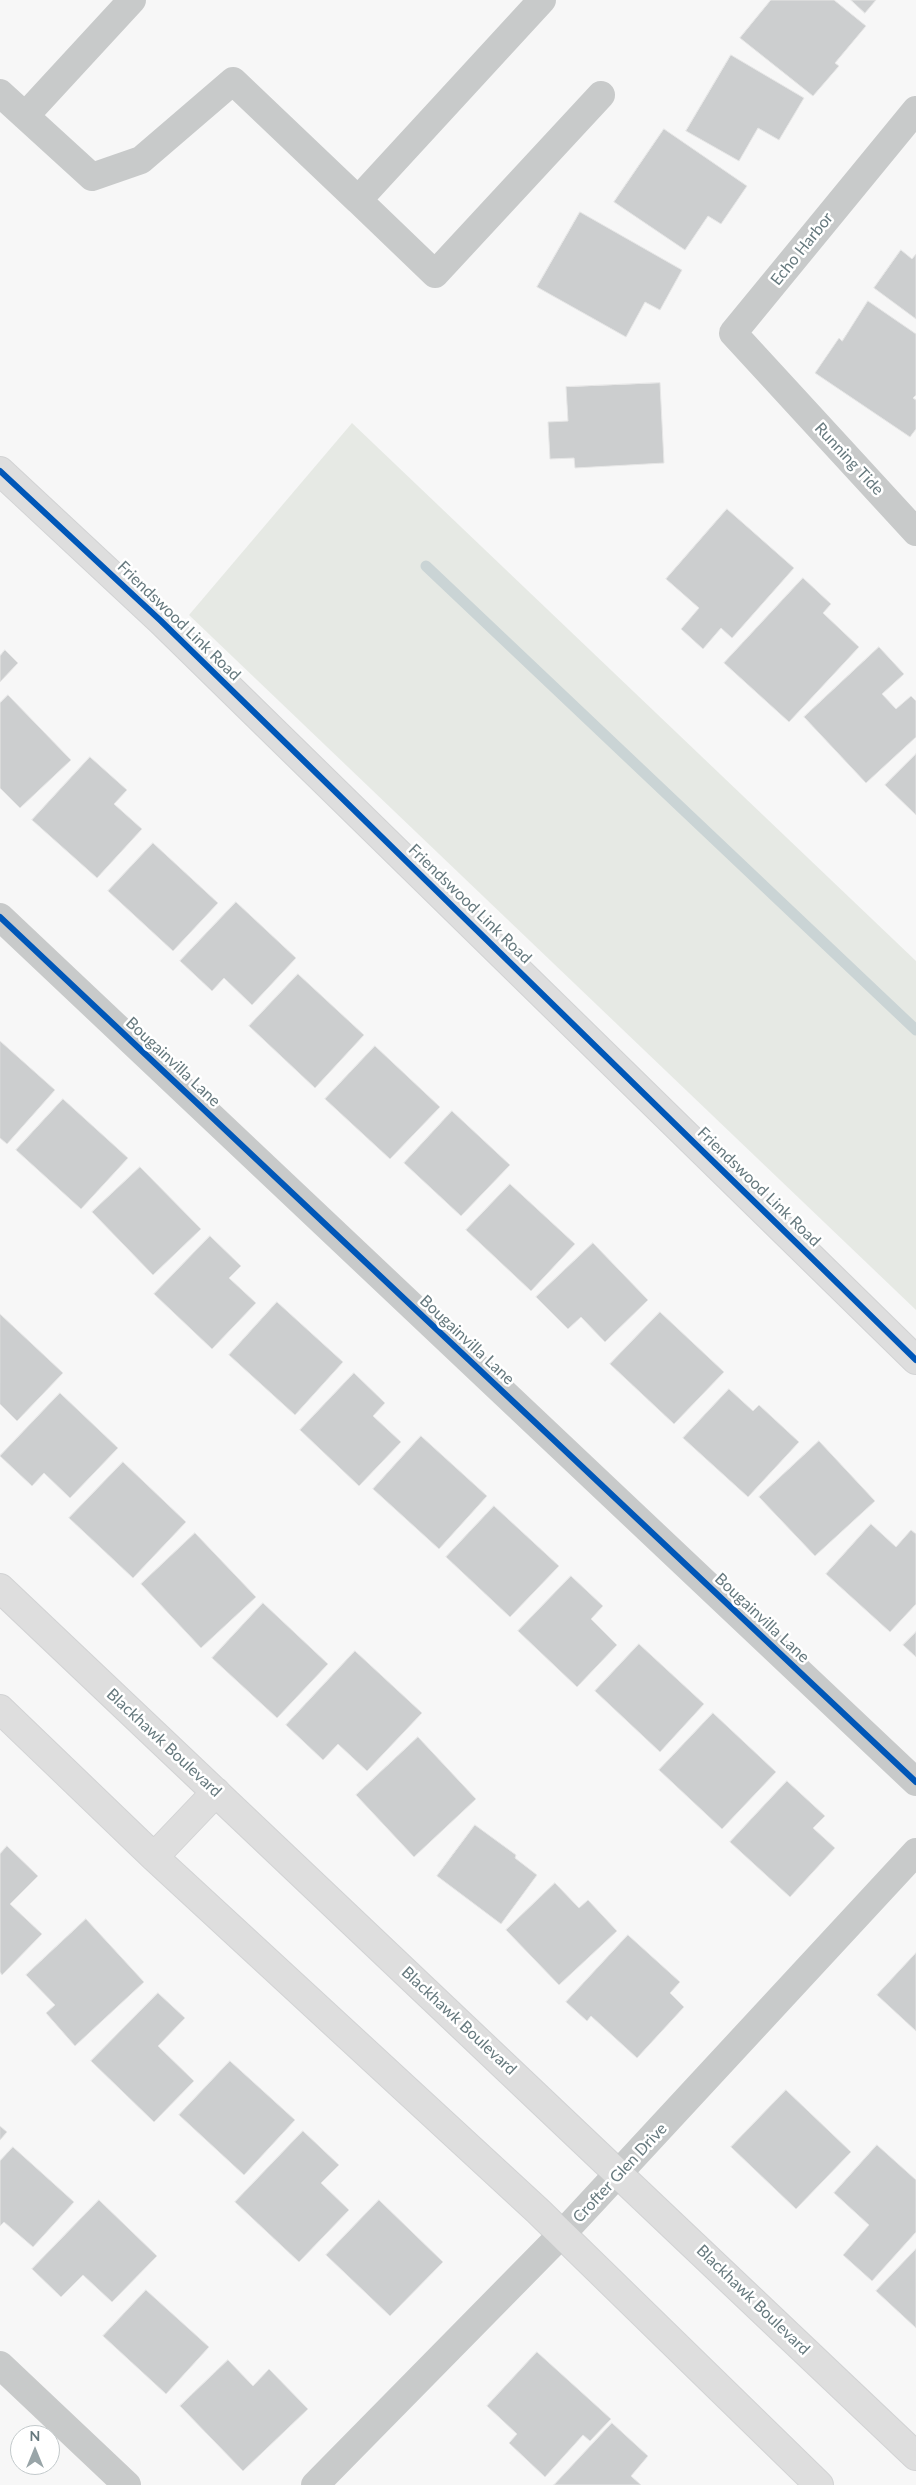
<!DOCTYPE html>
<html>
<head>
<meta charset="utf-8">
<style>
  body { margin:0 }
  #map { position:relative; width:916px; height:2485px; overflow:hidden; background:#f7f7f7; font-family:Lato,sans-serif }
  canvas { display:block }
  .north { position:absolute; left:10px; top:2425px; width:50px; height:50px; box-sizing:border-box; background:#fff; border:1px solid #c2c9cb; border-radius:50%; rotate:0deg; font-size:14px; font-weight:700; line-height:20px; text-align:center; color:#66797e }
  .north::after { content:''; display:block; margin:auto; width:18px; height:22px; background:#99a5a8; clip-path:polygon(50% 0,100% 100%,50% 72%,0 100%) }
</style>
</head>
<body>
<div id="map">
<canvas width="916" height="2485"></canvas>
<div class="north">N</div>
</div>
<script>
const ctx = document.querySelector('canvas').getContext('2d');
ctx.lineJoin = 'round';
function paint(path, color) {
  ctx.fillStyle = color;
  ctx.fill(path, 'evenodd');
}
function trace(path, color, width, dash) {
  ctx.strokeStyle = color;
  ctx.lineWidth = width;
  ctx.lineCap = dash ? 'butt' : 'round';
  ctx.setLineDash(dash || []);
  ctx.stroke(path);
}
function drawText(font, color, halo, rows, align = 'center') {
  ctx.font = font + ' Lato,sans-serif';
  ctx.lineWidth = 5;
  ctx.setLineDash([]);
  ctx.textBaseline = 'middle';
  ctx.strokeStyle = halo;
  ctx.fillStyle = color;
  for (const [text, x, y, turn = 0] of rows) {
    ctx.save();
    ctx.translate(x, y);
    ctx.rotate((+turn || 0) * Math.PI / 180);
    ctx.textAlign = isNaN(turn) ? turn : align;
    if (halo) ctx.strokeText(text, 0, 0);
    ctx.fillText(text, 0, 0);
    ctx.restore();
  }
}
paint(new Path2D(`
  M352,423L916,961V1310L189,615Z`), '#e6e9e4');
trace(new Path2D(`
  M426,566L916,1030`), '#cad4d5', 11);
const building = new Path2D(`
  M771,0H834L866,26L835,63L839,66L813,96L740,38Z
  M851,0H876L865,13Z
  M731,55L804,98L779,140L758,128L739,161L686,131Z
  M664,129L747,186L721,224L708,216L685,250L614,202Z
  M580,212L682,270L660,310L645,302L626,337L537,287Z
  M901,250L912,259L916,254V319L874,288Z
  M868,301L916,334V395L913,398L916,400V429L910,437L815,373L839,338L842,341Z
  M660,383L664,463L575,468L574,458L550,459L548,422L568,421L566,387Z
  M727,509L794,568L732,638L721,628L703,649L681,629L699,608L666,579Z
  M803,578L831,604L823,613L859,647L789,722L724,663Z
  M879,647L904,674L882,694L896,709L911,696L916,701V737L866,783L804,717Z
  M5,650L18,663L0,682V656Z
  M8,695L71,760L20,808L0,788V703Z
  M916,754V815L885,785Z
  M90,757L127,790L114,804L142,829L97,878L32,820Z
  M153,843L218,903L173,951L108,891Z
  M236,902L296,958L252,1005L224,978L212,991L180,961Z
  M298,974L364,1035L315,1088L249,1026Z
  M0,1041L55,1090L7,1144L0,1138Z
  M375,1046L440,1107L390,1159L325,1099Z
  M63,1099L128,1158L81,1209L16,1150Z
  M452,1111L510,1165L461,1216L404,1163Z
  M140,1167L201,1229L153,1275L92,1212Z
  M510,1184L575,1244L531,1291L466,1230Z
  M210,1236L241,1266L229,1278L256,1303L212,1349L154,1294Z
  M593,1243L648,1300L605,1342L581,1317L568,1329L536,1297Z
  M277,1302L343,1362L295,1415L229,1355Z
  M660,1312L724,1372L674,1424L610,1364Z
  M0,1314L63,1373L17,1421L0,1404Z
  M354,1373L385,1403L373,1416L401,1442L359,1486L300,1430Z
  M729,1389L753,1411L759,1405L799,1442L748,1497L683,1438Z
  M60,1393L118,1448L70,1498L44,1473L32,1486L0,1456Z
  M421,1436L487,1496L439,1549L373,1489Z
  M819,1441L875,1501L815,1556L759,1497Z
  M123,1462L186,1522L133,1578L69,1518Z
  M494,1506L559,1566L510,1617L446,1557Z
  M871,1524L896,1547L911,1530L916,1534V1604L890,1632L826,1574Z
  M195,1533L256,1597L201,1648L141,1584Z
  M571,1576L603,1606L591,1619L617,1645L577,1687L518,1631Z
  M263,1603L328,1664L277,1718L212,1658Z
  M916,1632V1657L903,1645Z
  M639,1644L704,1704L660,1752L595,1691Z
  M355,1651L422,1713L367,1771L338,1744L323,1760L286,1725Z
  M713,1713L776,1772L722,1829L659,1770Z
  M418,1737L476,1799L414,1857L356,1795Z
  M787,1781L825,1816L813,1828L835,1848L790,1897L730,1842Z
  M475,1825L516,1855L515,1858L537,1875L501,1924L437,1876Z
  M7,1846L38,1876L10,1904L42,1934L2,1975L0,1972V1854Z
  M555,1883L579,1908L588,1900L617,1931L559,1985L506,1930Z
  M86,1919L144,1982L75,2046L46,2013L55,2005L26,1975Z
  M628,1935L680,1982L670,1993L684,2007L637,2058L591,2016L587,2021L566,2002Z
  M916,1953V2031L877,1995Z
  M158,1993L185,2018L158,2046L194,2081L154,2122L91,2061Z
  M230,2061L295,2120L244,2175L179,2115Z
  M786,2090L851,2152L796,2209L731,2147Z
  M0,2126L7,2132L0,2140Z
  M303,2131L339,2165L321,2183L349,2210L299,2262L235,2202Z
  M877,2145L916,2180V2232L872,2281L843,2255L869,2225L834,2193Z
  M13,2147L74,2202L33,2247L4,2222L0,2226V2161Z
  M99,2200L157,2256L112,2302L83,2275L61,2297L32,2269Z
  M379,2200L443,2262L390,2316L326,2255Z
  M916,2249V2328L876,2291Z
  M146,2290L209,2347L166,2394L103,2336Z
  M537,2352L611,2419L590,2441L583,2435L545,2477L509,2443L517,2434L487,2406Z
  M228,2360L253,2386L269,2369L308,2409L243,2471L180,2406Z
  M612,2423L648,2456L631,2476L641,2485H554Z`);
paint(building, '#cccecf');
trace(building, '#e6e6e6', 1);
const secondary = new Path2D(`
  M0,471L161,621L916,1360
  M0,1588L916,2456
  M0,1709L154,1857L538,2211L819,2485
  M154,1857L216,1792`);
trace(secondary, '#d2d3d4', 30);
trace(new Path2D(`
  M0,93L92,177L141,160L233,81L358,200L542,0
  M916,110L733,333L916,532
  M25,116L132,0
  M358,200L435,274L601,95
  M0,917L916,1782
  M0,2365L127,2485
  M315,2485L562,2234L916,1852`), '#c8caca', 28);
trace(secondary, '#dedede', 28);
trace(new Path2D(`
  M0,471L161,621L916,1360
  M0,917L916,1782`), '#0057b8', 6);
drawText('16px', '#66797e', '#fff', [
  ["Echo Harbor",802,249,-51],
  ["Running Tide",849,459,47],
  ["Friendswood Link Road",179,621,44],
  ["Friendswood Link Road",470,904,44],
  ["Bougainvilla Lane",173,1062,43],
  ["Friendswood Link Road",759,1187,44],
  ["Bougainvilla Lane",467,1340,43],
  ["Bougainvilla Lane",762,1618,43],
  ["Blackhawk Boulevard",164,1743,43],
  ["Blackhawk Boulevard",459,2021,43],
  ["Crofter Glen Drive",620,2173,-47],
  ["Blackhawk Boulevard",753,2300,44]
]);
</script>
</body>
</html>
